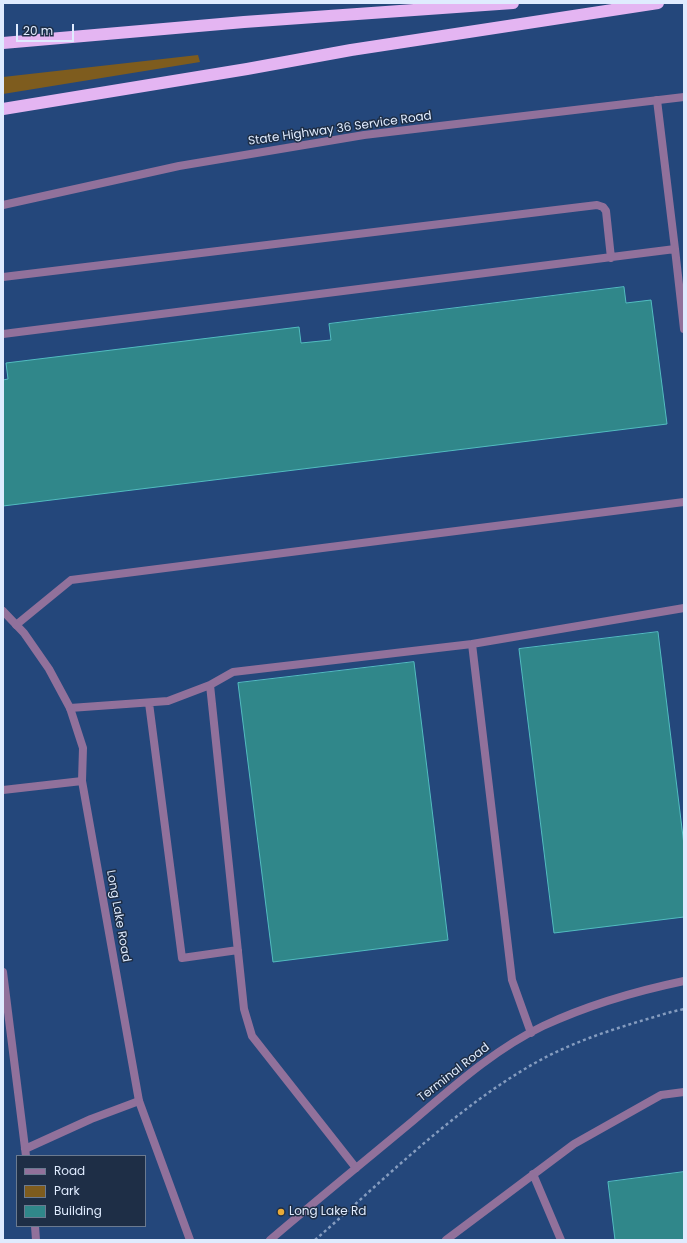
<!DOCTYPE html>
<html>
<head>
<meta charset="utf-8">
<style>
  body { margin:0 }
  #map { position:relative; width:687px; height:1243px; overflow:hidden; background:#24477b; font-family:Poppins,sans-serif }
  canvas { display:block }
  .frame { position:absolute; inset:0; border:4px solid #dfebfe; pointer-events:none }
  .legend { position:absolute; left:16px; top:1155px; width:130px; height:72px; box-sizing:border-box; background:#1e2e46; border:1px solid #6b7a90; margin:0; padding:5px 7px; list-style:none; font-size:12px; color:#dfebfe }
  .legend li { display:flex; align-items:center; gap:8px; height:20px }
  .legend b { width:20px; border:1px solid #6b7a90 }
  .scale { position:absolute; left:16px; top:24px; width:58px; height:18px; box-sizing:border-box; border:2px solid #dfebfe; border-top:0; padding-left:5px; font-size:12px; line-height:14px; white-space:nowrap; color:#dfebfe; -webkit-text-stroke:3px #1e2e46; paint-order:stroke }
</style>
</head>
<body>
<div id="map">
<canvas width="687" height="1243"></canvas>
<div class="frame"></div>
<ul class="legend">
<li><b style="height:5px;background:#91719b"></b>Road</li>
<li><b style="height:11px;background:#7e5c1e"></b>Park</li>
<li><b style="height:11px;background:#30878a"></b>Building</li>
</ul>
<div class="scale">20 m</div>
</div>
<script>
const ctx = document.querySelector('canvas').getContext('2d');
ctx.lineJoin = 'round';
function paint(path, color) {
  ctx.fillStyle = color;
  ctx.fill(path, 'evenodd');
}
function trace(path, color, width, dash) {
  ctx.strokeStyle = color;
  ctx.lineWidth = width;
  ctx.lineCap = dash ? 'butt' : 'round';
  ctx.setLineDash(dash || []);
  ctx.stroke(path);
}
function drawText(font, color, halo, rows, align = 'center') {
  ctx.font = font + ' Poppins,sans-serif';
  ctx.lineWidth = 3;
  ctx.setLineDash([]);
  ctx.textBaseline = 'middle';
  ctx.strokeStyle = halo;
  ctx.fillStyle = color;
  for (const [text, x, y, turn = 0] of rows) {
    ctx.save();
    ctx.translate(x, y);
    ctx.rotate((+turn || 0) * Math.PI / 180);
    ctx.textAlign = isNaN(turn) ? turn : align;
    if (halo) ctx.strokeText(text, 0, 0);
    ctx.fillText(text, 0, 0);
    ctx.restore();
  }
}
paint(new Path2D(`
  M198,55L200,62L3,94V77Z`), '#7e5c1e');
const building = new Path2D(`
  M624,287L626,303L651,300L667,424L3,506V380L8,379L6,363L299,327L301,343L331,340L329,324Z
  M658,632L684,845V917L554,933L519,649Z
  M414,662L448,940L273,962L238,683Z
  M684,1172V1240H615L608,1182Z`);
paint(building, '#30878a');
trace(building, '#52bcc0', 1);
trace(new Path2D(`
  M315,1240C385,1179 454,1109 535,1063C577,1039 624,1026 671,1012L684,1009`), '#859cbf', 2.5, [3, 3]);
trace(new Path2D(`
  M675,249L684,329
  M3,277L597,205L603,207L606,211L611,258
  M3,334L675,249L657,100
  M16,625L71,580L684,502
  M472,644L684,608
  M149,703L182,958L238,950
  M70,708L168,701L210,685
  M3,790L82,781
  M3,972L26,1156
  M25,1149L91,1119L139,1101
  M356,1168L252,1036L244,1009L210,685L233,672L472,644L512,980L531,1033
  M533,1174L561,1240
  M35,1226L36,1240
  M446,1240L574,1144L661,1095L684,1092`), '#91719b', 8);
trace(new Path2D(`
  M3,205L179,166L364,135L684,97
  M3,611L24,633L49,669L70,708L83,748L82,781L139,1101L190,1240
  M270,1240C318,1199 366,1160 414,1120C454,1086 495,1049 543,1026C588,1005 636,991 684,981`), '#91719b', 8);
trace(new Path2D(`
  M3,43L244,22L513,3
  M3,109L247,69L351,50L658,3`), '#e4b5f2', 12);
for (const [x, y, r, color] of [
  [281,1212,4,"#e9ab38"]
]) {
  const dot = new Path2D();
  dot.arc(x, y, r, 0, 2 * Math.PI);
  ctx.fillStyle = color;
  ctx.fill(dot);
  trace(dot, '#1e2e46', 1.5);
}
drawText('12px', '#dfebfe', '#1e2e46', [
  ["State Highway 36 Service Road",340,129,-8],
  ["Long Lake Road",118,916,80],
  ["Terminal Road",454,1073,-38]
]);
drawText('12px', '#dfebfe', '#1e2e46', [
  ["Long Lake Rd",289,1212]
], 'left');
</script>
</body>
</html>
